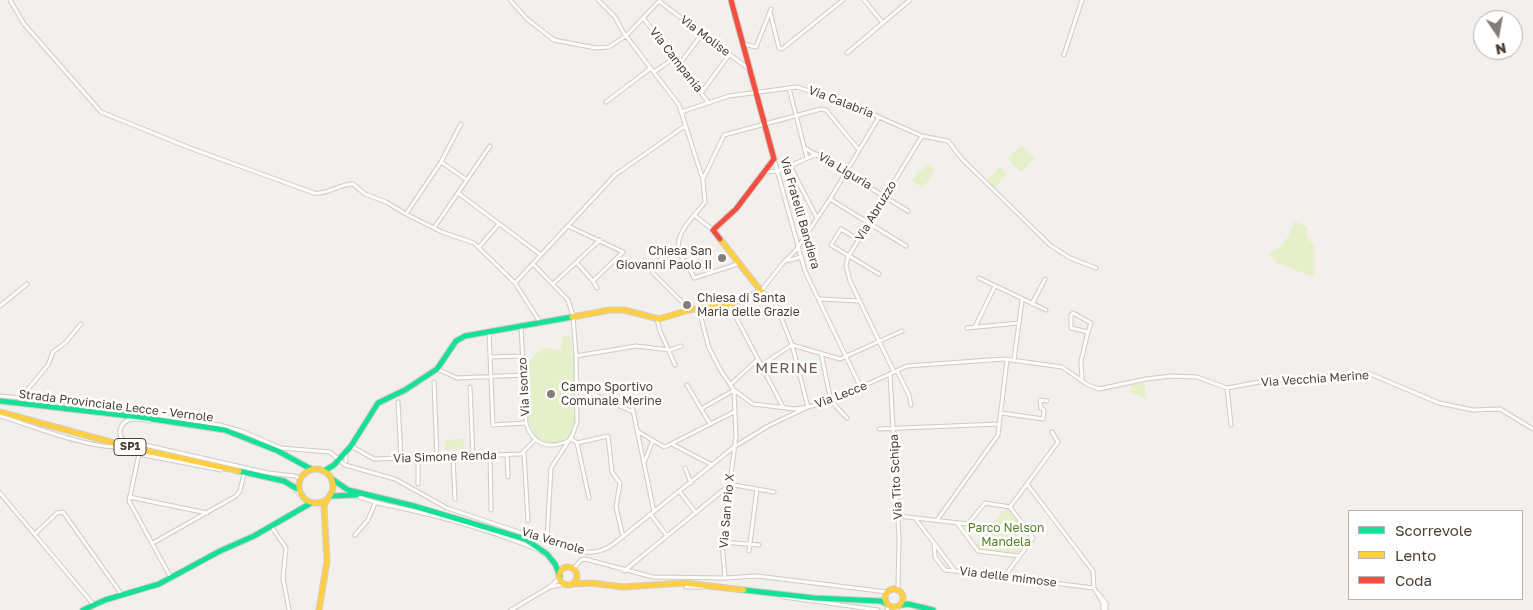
<!DOCTYPE html>
<html>
<head>
<meta charset="utf-8">
<style>
  body { margin:0 }
  #map { position:relative; width:1533px; height:610px; overflow:hidden; background:#f2efec; font-family:"Golos Text",sans-serif }
  canvas { display:block }
  .legend { position:absolute; left:1348px; top:510px; width:175px; height:90px; box-sizing:border-box; background:#fff; border:1px solid #b7b2af; margin:0; padding:6px 9px; list-style:none; font-size:15px; color:#4b3f36 }
  .legend li { display:flex; align-items:center; gap:10px; height:25px }
  .legend b { width:25px; border:1px solid #b7b2af }
  .north { position:absolute; left:1473px; top:10px; width:50px; height:50px; box-sizing:border-box; background:#fff; border:1px solid #b7b2af; border-radius:50%; rotate:168deg; font-size:14px; font-weight:700; line-height:20px; text-align:center; color:#4b3f36 }
  .north::after { content:''; display:block; margin:auto; width:18px; height:22px; background:#857d76; clip-path:polygon(50% 0,100% 100%,50% 72%,0 100%) }
</style>
</head>
<body>
<div id="map">
<canvas width="1533" height="610"></canvas>
<ul class="legend">
<li><b style="height:6px;background:#16e098"></b>Scorrevole</li>
<li><b style="height:6px;background:#ffcf43"></b>Lento</li>
<li><b style="height:6px;background:#f24e42"></b>Coda</li>
</ul>
<div class="north">N</div>
</div>
<script>
const ctx = document.querySelector('canvas').getContext('2d');
ctx.lineJoin = 'round';
function paint(path, color) {
  ctx.fillStyle = color;
  ctx.fill(path, 'evenodd');
}
function trace(path, color, width, dash) {
  ctx.strokeStyle = color;
  ctx.lineWidth = width;
  ctx.lineCap = dash ? 'butt' : 'round';
  ctx.setLineDash(dash || []);
  ctx.stroke(path);
}
function drawText(font, color, halo, rows, align = 'center') {
  ctx.font = font + ' "Golos Text",sans-serif';
  ctx.lineWidth = 5;
  ctx.setLineDash([]);
  ctx.textBaseline = 'middle';
  ctx.strokeStyle = halo;
  ctx.fillStyle = color;
  for (const [text, x, y, turn = 0] of rows) {
    ctx.save();
    ctx.translate(x, y);
    ctx.rotate((+turn || 0) * Math.PI / 180);
    ctx.textAlign = isNaN(turn) ? turn : align;
    if (halo) ctx.strokeText(text, 0, 0);
    ctx.fillText(text, 0, 0);
    ctx.restore();
  }
}
paint(new Path2D(`
  M1021,145L1035,158L1028,165L1015,152Z
  M1014,152L1028,165L1021,172L1008,159Z
  M927,165L935,170L923,188L912,181L919,170L923,172Z
  M1000,167L1007,174L994,188L987,180Z
  M1294,221L1307,227L1306,234L1309,241L1314,243V277L1277,263L1269,253C1284,247 1290,236 1294,221Z
  M563,336H571L572,355L574,356L575,425C572,434 566,441 557,443C519,451 528,385 527,363L543,347L560,351Z
  M1144,381L1146,398L1130,392L1131,385Z
  M463,439L464,449L445,450V440Z
  M1004,510H1010L1030,537L1017,553L980,549L976,544Z`), '#e5efc9');
const street = new Path2D(`
  M10,0L24,24L101,112L190,148L314,193C328,195 338,184 353,184L365,194L386,202L406,214
  M510,0L527,19L554,40L596,48L609,47L627,35L660,0
  M598,0L615,17L623,32L679,105L703,180L705,202C695,216 672,234 680,254C684,263 691,269 694,278L738,264
  M864,0L883,23
  M660,2L749,69
  M770,12L779,48L782,49L843,0
  M644,19L708,102
  M743,44L756,47L771,9
  M847,53L910,0
  M1064,55L1082,0
  M679,65L702,34
  M654,72L674,58
  M789,88L807,158
  M701,93L729,55
  M606,102L651,68
  M681,112L729,96L797,87L854,106L922,136L948,141L962,159L1050,245L1070,258L1096,268
  M461,124L441,162L406,214L442,232L474,243L515,283
  M805,148L908,211
  M774,159L805,271L861,388
  M441,162L467,180
  M790,166L817,218
  M765,172L778,171L817,154
  M703,179L724,135L821,109L826,110L859,150
  M458,193L541,255
  M830,199L906,246
  M694,215L713,230
  M568,226L623,252L593,281L597,288
  M434,228L490,146
  M859,240L841,229L831,245L879,274
  M479,247L499,224
  M678,248L652,265L653,273L681,301
  M786,261L801,257
  M577,263L593,281
  M533,264L568,300L573,316L576,356L577,422L572,436L551,468L547,539
  M979,278L1046,310
  M553,284L600,240
  M820,299L859,301
  M729,304L783,407
  M1032,304L1045,279
  M0,306L27,284
  M699,310L709,348L721,371L734,390L753,404L795,409L808,407L831,401L907,366L1004,359L1062,367L1088,385L1099,389L1146,379L1172,376L1197,377L1227,388L1259,382L1368,373L1439,403L1473,410L1500,409L1533,429
  M657,319L660,331L675,365
  M540,322L515,283L615,175L685,126
  M521,326L526,423C532,444 548,450 568,441
  M975,327L995,286
  M967,328L1019,323
  M489,332L493,425L526,423
  M821,353L831,401L847,418
  M576,356L636,346L670,350L681,346
  M490,357L522,356
  M1014,360L1022,300
  M760,366L792,345L840,359L902,331
  M437,369L457,378L524,375
  M897,371L909,395L911,405
  M894,372L850,281L846,266L848,257L922,136
  M890,374L899,538L898,589
  M1082,379L1081,361L1088,332L1071,328V315L1073,313L1091,323L1088,332
  M434,382L437,457
  M687,385L710,424
  M730,385L757,360
  M470,387L473,456
  M578,387L633,412
  M1227,388L1231,425
  M0,396L84,404L220,425L244,432L281,448L330,452L345,465L395,479L447,508L576,551C592,554 604,552 616,542L734,447L768,426L808,407L792,345L775,302L761,291L783,263L796,250L830,199L879,117
  M630,396L654,512
  M23,399V395L48,365L53,352L65,343L81,324
  M398,402L401,458
  M1001,413L1043,419L1044,410L1041,408L1040,400L1047,401
  M0,416C33,426 89,449 122,447
  M150,421C145,420 138,419 133,419C122,420 116,432 123,440L268,473L295,476L300,479
  M879,429L999,424
  M637,431L664,447L667,446L734,412
  M570,438L577,443L589,498
  M577,443L608,436L612,472L620,483L616,507L623,537
  M672,444L712,465
  M351,446L374,459L521,454L535,440
  M524,453L528,521
  M490,455L491,510
  M507,455L508,477
  M453,457L455,499
  M418,458V484
  M346,461V453
  M644,463L653,440
  M685,468L691,483
  M728,484L774,492
  M1027,484L1093,571L1094,588
  M294,488L302,497
  M680,492L696,513
  M0,493L93,604
  M356,496C378,505 400,507 422,513C462,522 501,535 539,550
  M129,497L207,513
  M1010,507L1058,442L1052,432
  M651,515L667,536
  M898,516L968,524L985,503L1010,507L1033,538L1004,577
  M915,518L955,571L1094,588
  M937,520L998,435L1007,360
  M957,523L978,551L1019,556
  M271,526L286,548L283,578L289,610
  M35,534L57,513L63,512L122,595
  M355,535L368,520L375,503
  M722,542L759,545
  M153,543L236,496L240,491L244,474
  M934,544L935,557L945,570L954,571
  M749,551L757,489
  M573,569L581,560L585,559L653,577L725,578L722,542L736,436L734,390L701,409
  M624,571L727,487
  M171,578L129,501L139,454L221,470
  M725,578L757,576L887,592
  M551,587L565,584
  M686,587H703
  M1094,588L1103,603V610
  M1097,592L1106,603V610
  M784,597L878,610
  M511,610L548,588L560,578
  M887,610L889,605
  M897,610V607`);
const fast = new Path2D(`
  M0,401L139,417L225,430L278,451L311,469
  M239,471L284,481L299,490
  M324,471L334,465L351,446L378,403L405,390L437,369L456,341L465,336L572,317
  M332,479L348,490L414,506L525,539L547,554L555,564L560,576
  M330,496L357,495
  M744,590L814,598L881,601L887,604
  M901,605L908,604L933,610
  M83,610L105,600L159,584L220,551L254,536L311,503`);
const slow = new Path2D(`
  M572,317L610,310H624L659,319L689,310L735,303L761,291L720,239
  M0,412L129,447L239,471
  M299 486a17 17 0 1 1 34 0a17 17 0 1 1-34 0Z
  M559 576a9 9 0 1 1 18 0a9 9 0 1 1-18 0Z
  M573,584L591,583L623,587L684,583L744,590
  M885 598a9 9 0 1 1 18 0a9 9 0 1 1-18 0Z
  M319,610L327,561L324,506L327,499`);
const jam = new Path2D(`
  M720,239L713,230L736,209L774,159L731,0`);
trace(street, '#cfcbc7', 5);
trace(fast, '#d4cdc3', 7);
trace(slow, '#d4cdc3', 7);
trace(jam, '#d4cdc3', 7);
trace(street, '#fdfdfc', 3);
trace(fast, '#16e098', 5);
trace(slow, '#ffcf43', 5);
trace(jam, '#f24e42', 5);
for (const [x, y, r, color] of [
  [722,258,5,"#857d76"],
  [687,305,5,"#857d76"],
  [551,394,5,"#857d76"]
]) {
  const dot = new Path2D();
  dot.arc(x, y, r, 0, 2 * Math.PI);
  ctx.fillStyle = color;
  ctx.fill(dot);
  trace(dot, '#fff', 2);
}
for (const [x, y, w] of [
  [130,447,32]
]) {
  const box = new Path2D();
  box.roundRect(x - w / 2, y - 8.5, w, 17, 4);
  ctx.fillStyle = '#fff';
  ctx.fill(box);
  trace(box, '#4b3f36', 1);
}
drawText('bold 11px', '#4b3f36', null, [
  ["SP1",130,447]
]);
drawText('12px', '#4b3f36', '#fff', [
  ["Via Molise",705,36,37],
  ["Via Campania",676,60,52],
  ["Via Calabria",841,102,21],
  ["Via Liguria",845,171,31],
  ["Via Abruzzo",876,211,-59],
  ["Via Fratelli Bandiera",800,213,74],
  ["Via Vecchia Merine",1315,379,-4],
  ["Via Isonzo",524,387,-93],
  ["Via Lecce",841,395,-21],
  ["Strada Provinciale Lecce - Vernole",116,406,7],
  ["Via Simone Renda",445,457,-2],
  ["Via Tito Schipa",896,477,-93],
  ["Via San Pio X",727,511,-85],
  ["Via Vernole",553,541,17],
  ["Via delle mimose",1008,577,7]
]);
drawText('12px', '#4b3f36', '#fff', [
  ["Chiesa San",712,251,"right"],
  ["Giovanni Paolo II",712,265,"right"],
  ["Chiesa di Santa",697,298],
  ["Maria delle Grazie",697,312],
  ["Campo Sportivo",561,387],
  ["Comunale Merine",561,401]
], 'left');
drawText('12px', '#527e20', '#fff', [
  ["Parco Nelson",1006,528],
  ["Mandela",1006,542]
]);
ctx.letterSpacing = '1px';
drawText('15px', '#6f5b4b', '#fff', [
  ["MERINE",787,368]
]);
ctx.letterSpacing = '0px';
</script>
</body>
</html>
